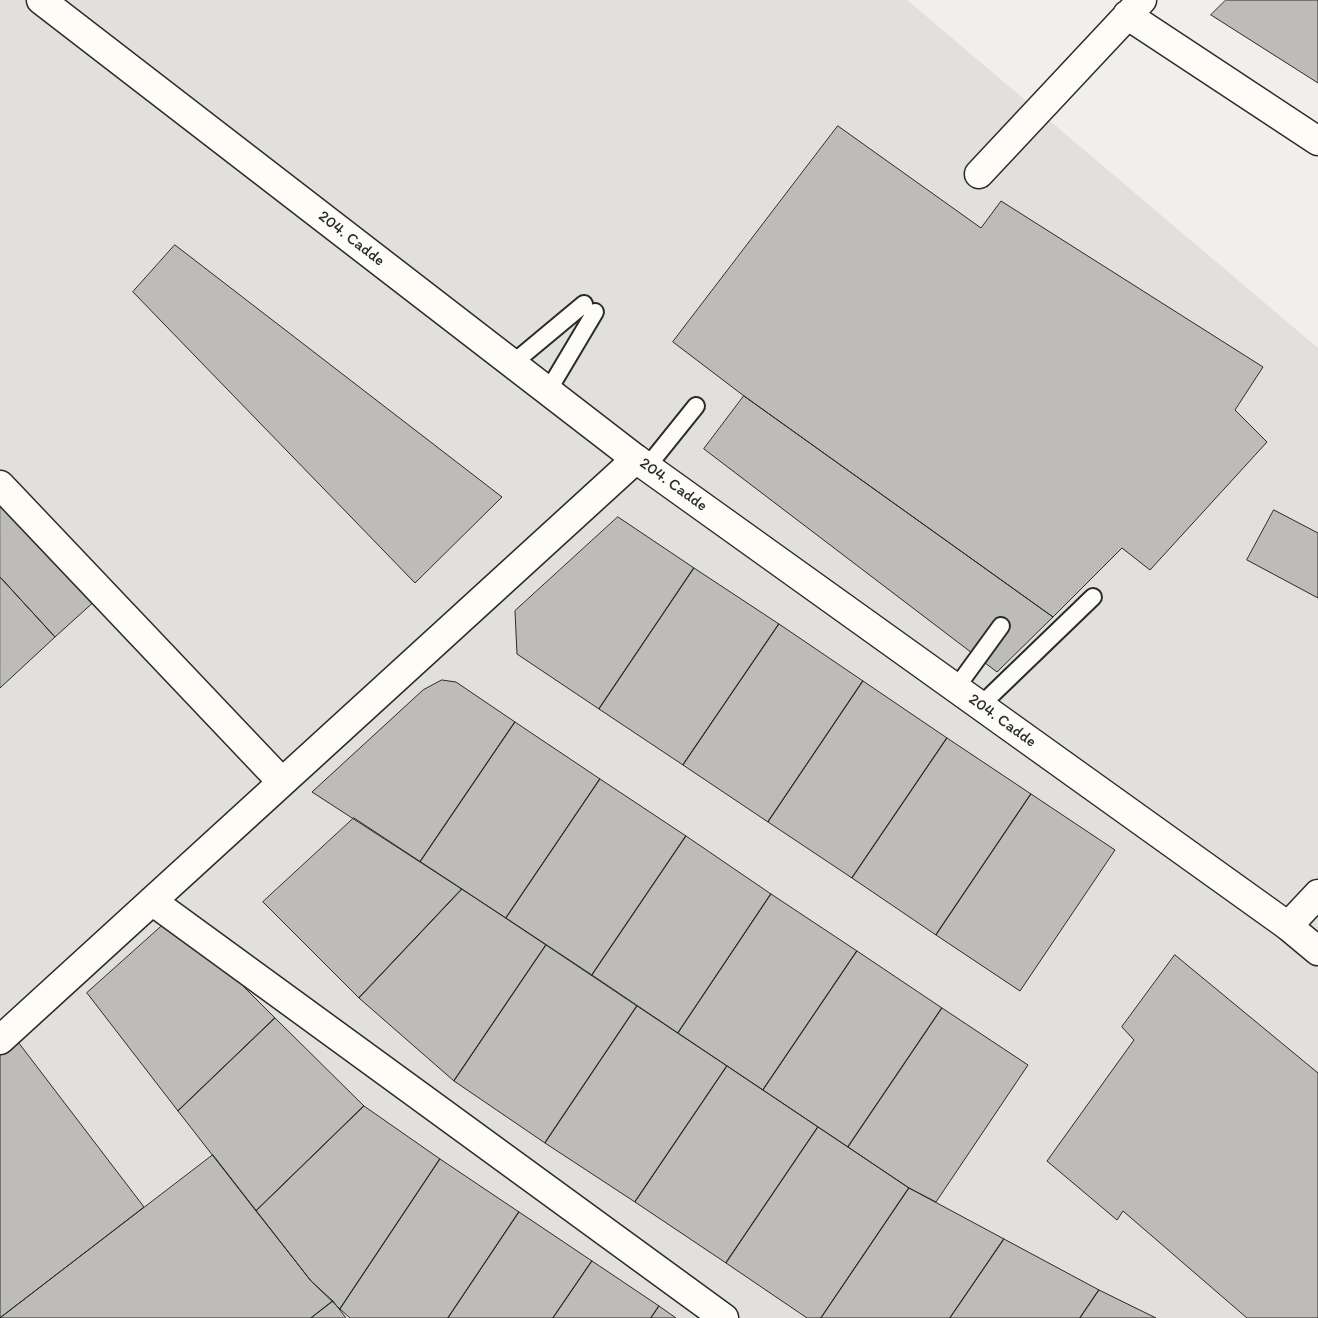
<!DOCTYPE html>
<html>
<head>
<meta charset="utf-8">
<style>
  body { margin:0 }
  canvas { display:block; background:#f0efeb }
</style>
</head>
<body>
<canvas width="1318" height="1318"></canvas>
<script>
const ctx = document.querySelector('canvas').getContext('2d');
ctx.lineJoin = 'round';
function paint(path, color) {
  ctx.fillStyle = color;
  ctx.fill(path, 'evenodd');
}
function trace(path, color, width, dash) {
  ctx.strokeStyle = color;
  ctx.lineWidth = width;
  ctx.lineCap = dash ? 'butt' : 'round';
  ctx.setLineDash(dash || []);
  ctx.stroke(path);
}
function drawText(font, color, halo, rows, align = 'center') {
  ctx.font = font + ' Itim,sans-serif';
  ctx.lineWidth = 4;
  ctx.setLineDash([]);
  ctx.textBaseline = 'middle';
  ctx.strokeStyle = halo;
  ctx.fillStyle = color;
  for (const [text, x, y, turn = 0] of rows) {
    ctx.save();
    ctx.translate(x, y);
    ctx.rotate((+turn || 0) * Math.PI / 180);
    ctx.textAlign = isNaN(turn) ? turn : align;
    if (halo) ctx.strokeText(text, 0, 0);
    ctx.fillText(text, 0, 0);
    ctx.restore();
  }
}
paint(new Path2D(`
  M0,0H907L1318,348V1318H0Z`), '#e1e0dc');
const building = new Path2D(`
  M1226,0H1318V83L1211,15Z
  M838,126L981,228L1001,201L1263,367L1235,410L1267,442L1150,570L1122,548L1053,617L744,396L673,342Z
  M175,245L502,497L415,583L133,292Z
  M744,396L1053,617L997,672L704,449Z
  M0,494L97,599L55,637L0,577Z
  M1274,510L1318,533V598L1247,560Z
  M618,517L694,568L599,709L517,654L515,611Z
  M694,568L779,624L683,765L599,709Z
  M0,577L55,637L0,688Z
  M779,624L863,681L768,822L683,765Z
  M442,680L456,682L515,722L420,862L312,792L423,690Z
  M863,681L947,738L852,878L768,822Z
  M515,722L600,779L506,918L420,862Z
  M947,738L1031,794L936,935L852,878Z
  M600,779L686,836L592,975L506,918Z
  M1031,794L1115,850L1020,991L936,935Z
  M354,818L462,889L359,998L263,902Z
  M686,836L771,894L678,1033L592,975Z
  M462,889L546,945L454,1081L359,998Z
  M771,894L857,951L763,1090L678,1033Z
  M173,916L275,1018L178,1111L87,993Z
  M546,945L637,1006L545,1143L454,1081Z
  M857,951L942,1008L848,1147L763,1090Z
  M1175,955L1318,1073V1318H1247L1123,1211L1117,1220L1047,1161L1134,1040L1122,1027Z
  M637,1006L727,1066L635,1202L545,1143Z
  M942,1008L1028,1065L936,1202L909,1188L848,1147Z
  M275,1018L364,1106L256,1211L178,1111Z
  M15,1038L144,1207L0,1318V1051Z
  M727,1066L818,1127L726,1263L635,1202Z
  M364,1106L440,1159L340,1309L311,1281L256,1211Z
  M818,1127L909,1188L821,1318H807L726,1263Z
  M213,1155L311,1281L333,1301L311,1318H0Z
  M440,1159L519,1212L448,1318H350L340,1309Z
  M909,1188L1004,1239L950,1318H821Z
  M519,1212L592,1261L553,1318H448Z
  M1004,1239L1099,1290L1080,1318H950Z
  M592,1261L659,1306L651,1318H553Z
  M1099,1290L1156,1318H1080Z
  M333,1301L346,1318H311Z
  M659,1306L676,1318H651Z`);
paint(building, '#bdbcb8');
trace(building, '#2b2b2b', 1);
const lane = new Path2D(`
  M512,364L584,304
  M548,391L595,312
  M647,467L696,406
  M956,688L1001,626
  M980,706L1093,597`);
const street = new Path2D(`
  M1127,15L1318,141
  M979,174L1142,0
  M0,485L282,782
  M152,901L724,1318
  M1288,926L1318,894
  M0,1040L636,459`);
const secondary = new Path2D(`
  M41,0L636,459L1288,926L1318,951`);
trace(lane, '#2b2b2b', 20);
trace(street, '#2b2b2b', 31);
trace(secondary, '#2b2b2b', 31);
trace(lane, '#fdfcf7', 16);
trace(street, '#fdfcf7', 28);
trace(secondary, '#fdfcf7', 28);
drawText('16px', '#2b2b2b', '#fdfcf7', [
  ["204. Cadde",351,239,38],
  ["204. Cadde",673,485,36],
  ["204. Cadde",1002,721,36]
]);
</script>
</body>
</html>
